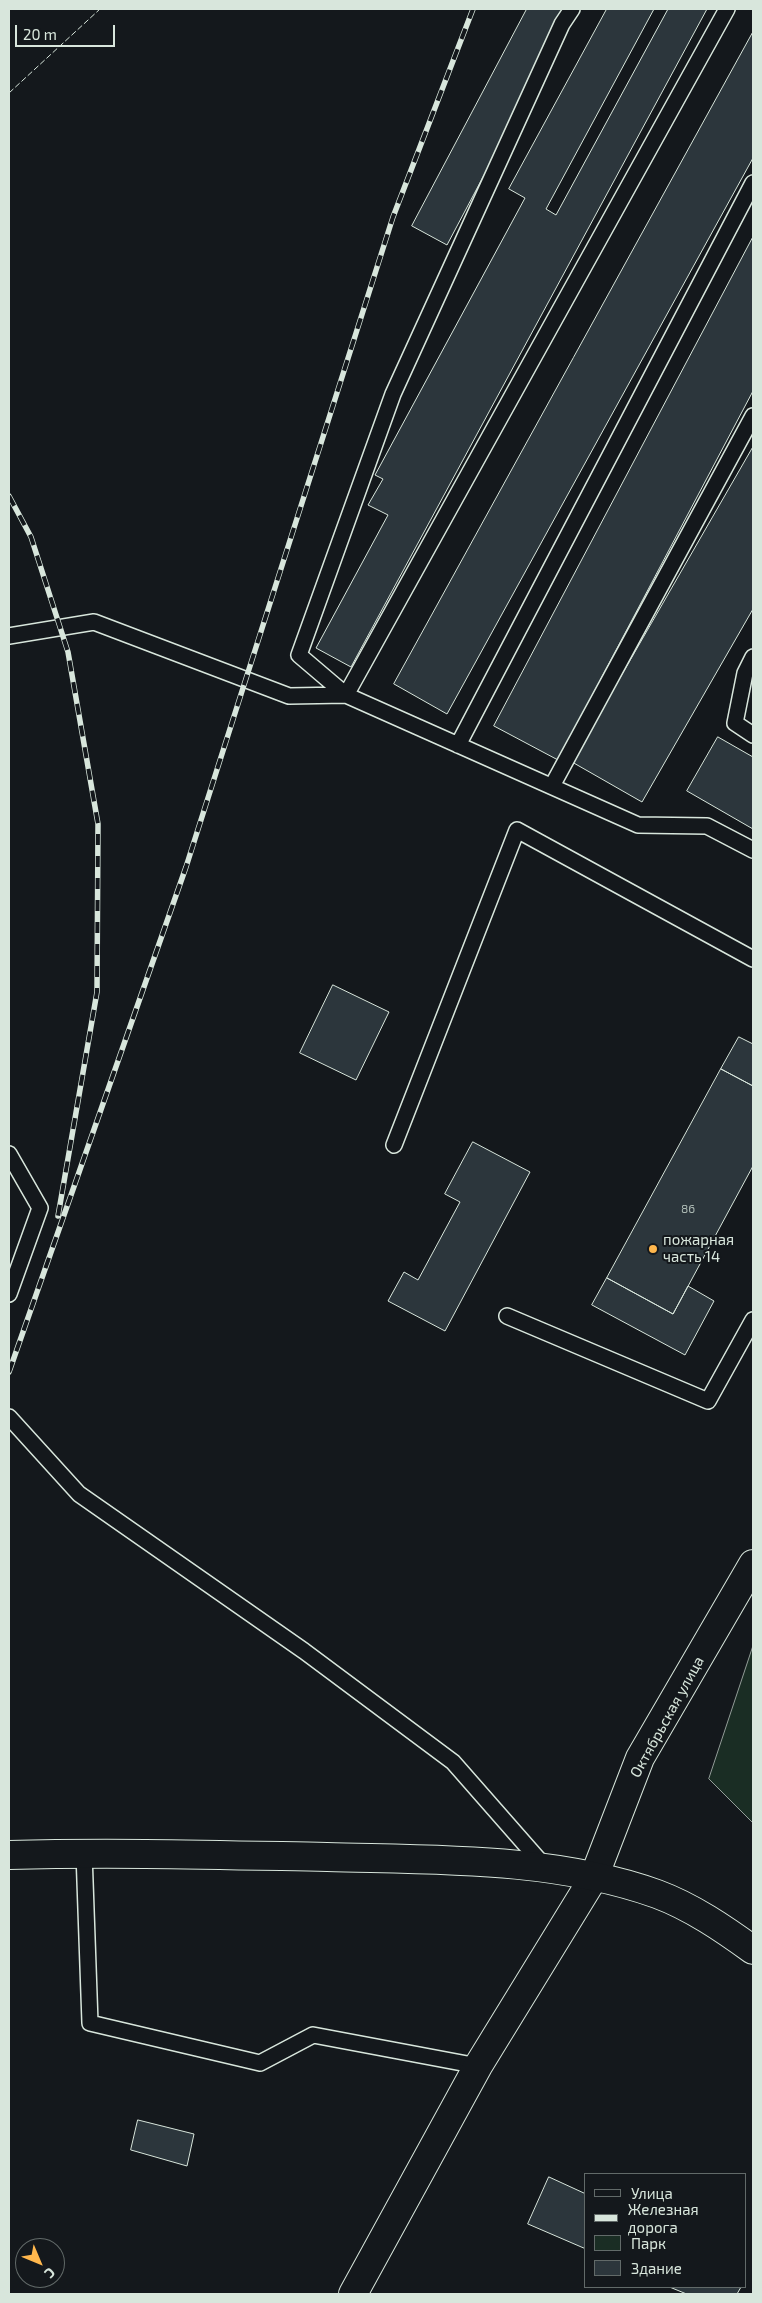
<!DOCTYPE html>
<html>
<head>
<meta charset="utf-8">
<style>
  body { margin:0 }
  #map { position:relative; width:762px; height:2303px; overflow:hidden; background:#14181c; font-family:"Exo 2",sans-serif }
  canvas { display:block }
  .frame { position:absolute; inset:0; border:10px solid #d8e6dc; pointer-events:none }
  .legend { position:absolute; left:584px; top:2173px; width:162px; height:115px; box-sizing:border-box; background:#14181c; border:1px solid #626a69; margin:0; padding:6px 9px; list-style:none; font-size:15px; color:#d8e6dc }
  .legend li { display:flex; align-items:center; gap:10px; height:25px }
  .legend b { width:25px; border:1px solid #626a69 }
  .north { position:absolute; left:15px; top:2238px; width:50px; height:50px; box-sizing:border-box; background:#14181c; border:1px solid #626a69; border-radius:50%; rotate:135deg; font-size:14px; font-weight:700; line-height:20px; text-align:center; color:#d8e6dc }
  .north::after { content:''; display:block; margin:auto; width:18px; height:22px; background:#ffb74d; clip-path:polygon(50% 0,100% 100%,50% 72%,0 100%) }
  .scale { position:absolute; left:15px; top:25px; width:100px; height:22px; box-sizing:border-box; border:2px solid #d8e6dc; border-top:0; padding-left:6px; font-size:15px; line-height:18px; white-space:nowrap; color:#d8e6dc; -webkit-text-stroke:4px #14181c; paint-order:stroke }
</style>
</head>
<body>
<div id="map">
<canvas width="762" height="2303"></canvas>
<div class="frame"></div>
<ul class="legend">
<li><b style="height:6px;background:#14181c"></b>Улица</li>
<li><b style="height:6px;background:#d8e6dc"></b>Железная дорога</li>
<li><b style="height:14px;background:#1a2d24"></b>Парк</li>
<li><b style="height:14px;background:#2c363c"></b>Здание</li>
</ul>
<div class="north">С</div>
<div class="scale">20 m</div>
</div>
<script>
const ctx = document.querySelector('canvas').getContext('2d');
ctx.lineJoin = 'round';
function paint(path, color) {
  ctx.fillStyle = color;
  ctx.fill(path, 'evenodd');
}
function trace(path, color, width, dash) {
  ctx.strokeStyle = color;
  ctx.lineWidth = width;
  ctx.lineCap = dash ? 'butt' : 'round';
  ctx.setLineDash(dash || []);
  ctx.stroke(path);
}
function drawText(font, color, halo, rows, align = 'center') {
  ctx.font = font + ' "Exo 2",sans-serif';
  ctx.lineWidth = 4;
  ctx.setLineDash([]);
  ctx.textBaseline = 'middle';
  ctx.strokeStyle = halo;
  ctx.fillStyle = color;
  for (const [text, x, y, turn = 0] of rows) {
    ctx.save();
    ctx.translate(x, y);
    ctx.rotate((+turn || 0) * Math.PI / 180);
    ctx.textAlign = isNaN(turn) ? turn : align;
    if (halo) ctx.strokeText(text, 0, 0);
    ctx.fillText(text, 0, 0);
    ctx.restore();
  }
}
const green = new Path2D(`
  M753,1646V1823L709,1779Z`);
paint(green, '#1a2d24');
trace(green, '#939e99', 1);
const building = new Path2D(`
  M527,9H572L447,245L412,226Z
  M607,9H654L546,209L556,215L668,9H707L351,667L316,648L388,515L368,505L383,479L375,475L525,198L509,189Z
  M753,32V158L447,714L394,684Z
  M753,237V391L558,760L494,726Z
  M753,447V609L642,802L572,762Z
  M718,737L753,757V829L687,791Z
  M333,985L389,1012L356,1080L300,1053Z
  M739,1037L753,1044V1086L721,1069Z
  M721,1069L753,1086V1166L673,1314L607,1278Z
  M473,1142L530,1172L445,1331L388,1301L404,1272L418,1280L460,1202L445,1194Z
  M607,1278L673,1314L688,1286L714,1301L685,1355L592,1305Z
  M138,2120L194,2134L187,2166L131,2150Z
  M549,2177L586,2194V2249L528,2224Z
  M670,2287H741L737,2294H687Z`);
paint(building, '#2c363c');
trace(building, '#d8e6dc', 1);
const lane = new Path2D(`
  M572,9L562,24L393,394L299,655L346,695L727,9
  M9,636L94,622L289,696L346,695L638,825L707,826L753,850
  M753,657L745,673L735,723L753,735
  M458,745L753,183
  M552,786L753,416
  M394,1145L517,830L753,959
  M9,1154L40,1208L9,1294
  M507,1316L708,1401L753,1320
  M9,1417L79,1494L304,1651L453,1762L546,1868
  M84,1853L90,2023L260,2063L313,2035L478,2066`);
const street = new Path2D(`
  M353,2294L478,2066L594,1877`);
const secondary = new Path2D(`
  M594,1877L640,1758L753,1564`);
const primary = new Path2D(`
  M9,1855C115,1852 221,1855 327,1857C435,1860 554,1857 657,1894C692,1907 724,1929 753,1950`);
trace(lane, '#d8e6dc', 18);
trace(street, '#d8e6dc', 30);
trace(secondary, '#d8e6dc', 30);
trace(primary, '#d8e6dc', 30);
trace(lane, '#14181c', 15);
trace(street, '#14181c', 28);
trace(secondary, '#14181c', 28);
trace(primary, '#14181c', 28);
const rail = new Path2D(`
  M9,496L31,537L68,652L98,824L97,992L58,1216
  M9,1372L186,867L393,217L473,9`);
trace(rail, '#d8e6dc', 5.5);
trace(rail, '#14181c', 4, [11]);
trace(new Path2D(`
  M9,93L100,9`), '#d8e6dc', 1, [6, 2.5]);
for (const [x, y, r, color] of [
  [653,1249,5,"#ffb74d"]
]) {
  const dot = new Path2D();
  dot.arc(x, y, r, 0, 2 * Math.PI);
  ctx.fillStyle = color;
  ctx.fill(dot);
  trace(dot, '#14181c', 2);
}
drawText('12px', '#adbab4', null, [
  ["86",688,1209]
]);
drawText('15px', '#d8e6dc', '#14181c', [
  ["пожарная",663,1240],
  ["часть 14",663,1257]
], 'left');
drawText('15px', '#d8e6dc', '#14181c', [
  ["Октябрьская улица",667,1717,-61]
]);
</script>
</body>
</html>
